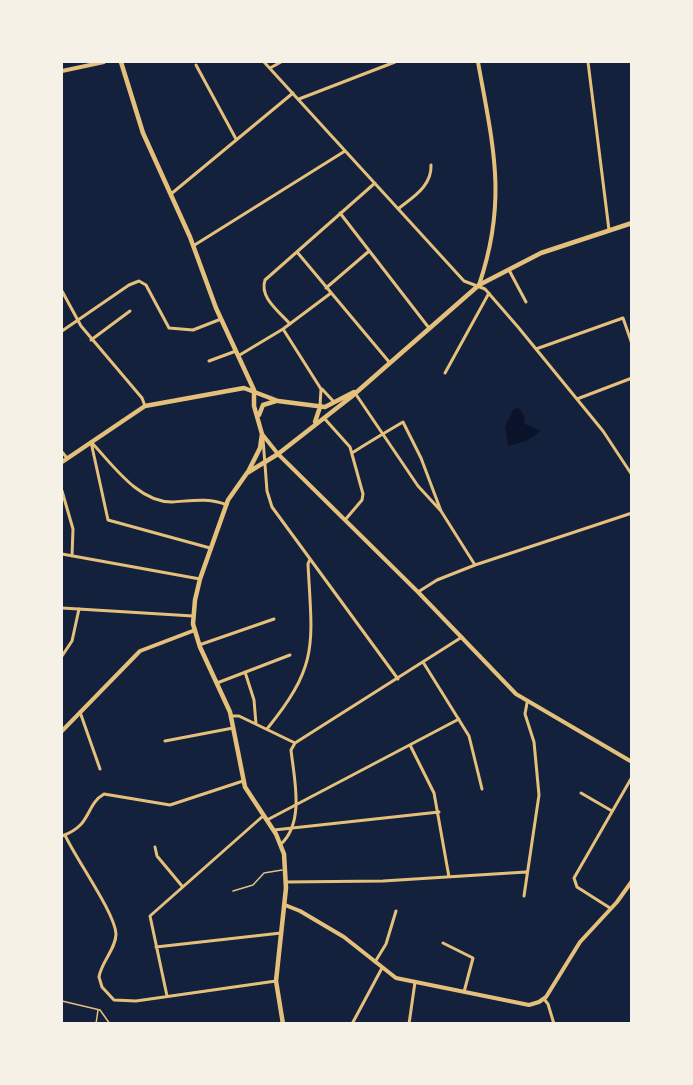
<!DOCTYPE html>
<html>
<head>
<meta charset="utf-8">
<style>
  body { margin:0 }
  #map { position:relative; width:693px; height:1085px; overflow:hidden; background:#14213d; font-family:"Libre Baskerville",serif }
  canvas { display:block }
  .frame { position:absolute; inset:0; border:63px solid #f6f1e7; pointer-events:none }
</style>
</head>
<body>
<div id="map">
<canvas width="693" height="1085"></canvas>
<div class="frame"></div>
</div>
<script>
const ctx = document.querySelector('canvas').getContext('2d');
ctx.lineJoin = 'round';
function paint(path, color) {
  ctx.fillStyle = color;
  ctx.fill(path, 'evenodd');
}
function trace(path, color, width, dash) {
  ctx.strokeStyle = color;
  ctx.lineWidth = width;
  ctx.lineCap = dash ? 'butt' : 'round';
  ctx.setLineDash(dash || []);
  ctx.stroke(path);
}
paint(new Path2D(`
  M518,407L524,416L525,424L541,431L526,441L508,446L505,427L513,410Z`), '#0b132b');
trace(new Path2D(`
  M233,891L253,885L264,873L282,870
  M62,1001L100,1010L110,1024
  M96,1024L98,1010`), '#e5c07b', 1.5);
trace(new Path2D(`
  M264,62L464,281L485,289L518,327L603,431L632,475
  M588,62L609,230
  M196,65L236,139
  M270,68L281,62
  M299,99L395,62
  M171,194L293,93
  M398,209C413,197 432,186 431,165
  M340,213L429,328
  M193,246L345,151
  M297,252L390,363
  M509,270L526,302
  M326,288L368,252
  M62,291L81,326L142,398L145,406
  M290,324C280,312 259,298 265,280L375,183
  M283,329L321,389L320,406
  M62,331L129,285L139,281L146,285L169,328L193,330L221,319
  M91,340L130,311
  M536,349L623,318L632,344
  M238,356L283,329L331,293
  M209,361L236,351
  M445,373L489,293
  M322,389L334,402
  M577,399L632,378
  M324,418L350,447L363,494L362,500L345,520
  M263,439L267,491L272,507L398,679
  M91,442L108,520L210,548
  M92,443C113,465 138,502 172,502C191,501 208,497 227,505
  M62,452L67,458
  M352,453C369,442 386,432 403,422L421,458L441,511L418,486L355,393
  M62,491L73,529L72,556
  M441,511L475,565
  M62,554L200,579
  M418,592L437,580L475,565L632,513
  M62,608L193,616
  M199,645L274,619
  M62,656L72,641L79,609
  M423,662L469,736L482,789
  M245,672L254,700L256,724
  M217,683L290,655
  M80,712L100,769
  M231,716H239L295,743
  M267,729C320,664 312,643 308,564L310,559
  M165,741L233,728
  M295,743L462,637
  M410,745L434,793L449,877
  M581,793L612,811
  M267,820L459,719
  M274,830L439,812
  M65,835C76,859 115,913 116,934C116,949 101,962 99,977L102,987L114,1000L136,1001L276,981
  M62,836C92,826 85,805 104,794L170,805L243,781
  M281,844C305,822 294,778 291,750L295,743
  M155,847L157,856L182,886
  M286,882L383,881L526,872
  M524,896L539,795L534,742L525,714L527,703
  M610,908L577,887L574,878L632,777
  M443,943L473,958L464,992
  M156,947L281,933
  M375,962L386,944L396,911
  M167,996L150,916L263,816
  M544,999L548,1004L554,1024
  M352,1024L382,968
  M409,1024L415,982`), '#e5c07b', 3);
trace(new Path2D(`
  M478,62C493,146 508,200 479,285
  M62,71L104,62
  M62,731L140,651L195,630
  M285,905L300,911L344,937L396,978L529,1005L539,1002L546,997L580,942L617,902L632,881`), '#e5c07b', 4);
trace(new Path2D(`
  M262,434L278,454L418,592L516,694L632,762`), '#e5c07b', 4);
trace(new Path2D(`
  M121,62L143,133L190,237L216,308L254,390V406L262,434L260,448L248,472
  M259,415L263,405L276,401
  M315,422L320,407
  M62,462L145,406L244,388L278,401L325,407L354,392
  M283,1024L276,981L286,888L284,854L276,834L245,787L230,712L200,647L193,624L195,600L200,579L228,500L247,473L278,454L351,397L479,285L541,253L632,223`), '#e5c07b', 4.5);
</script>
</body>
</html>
